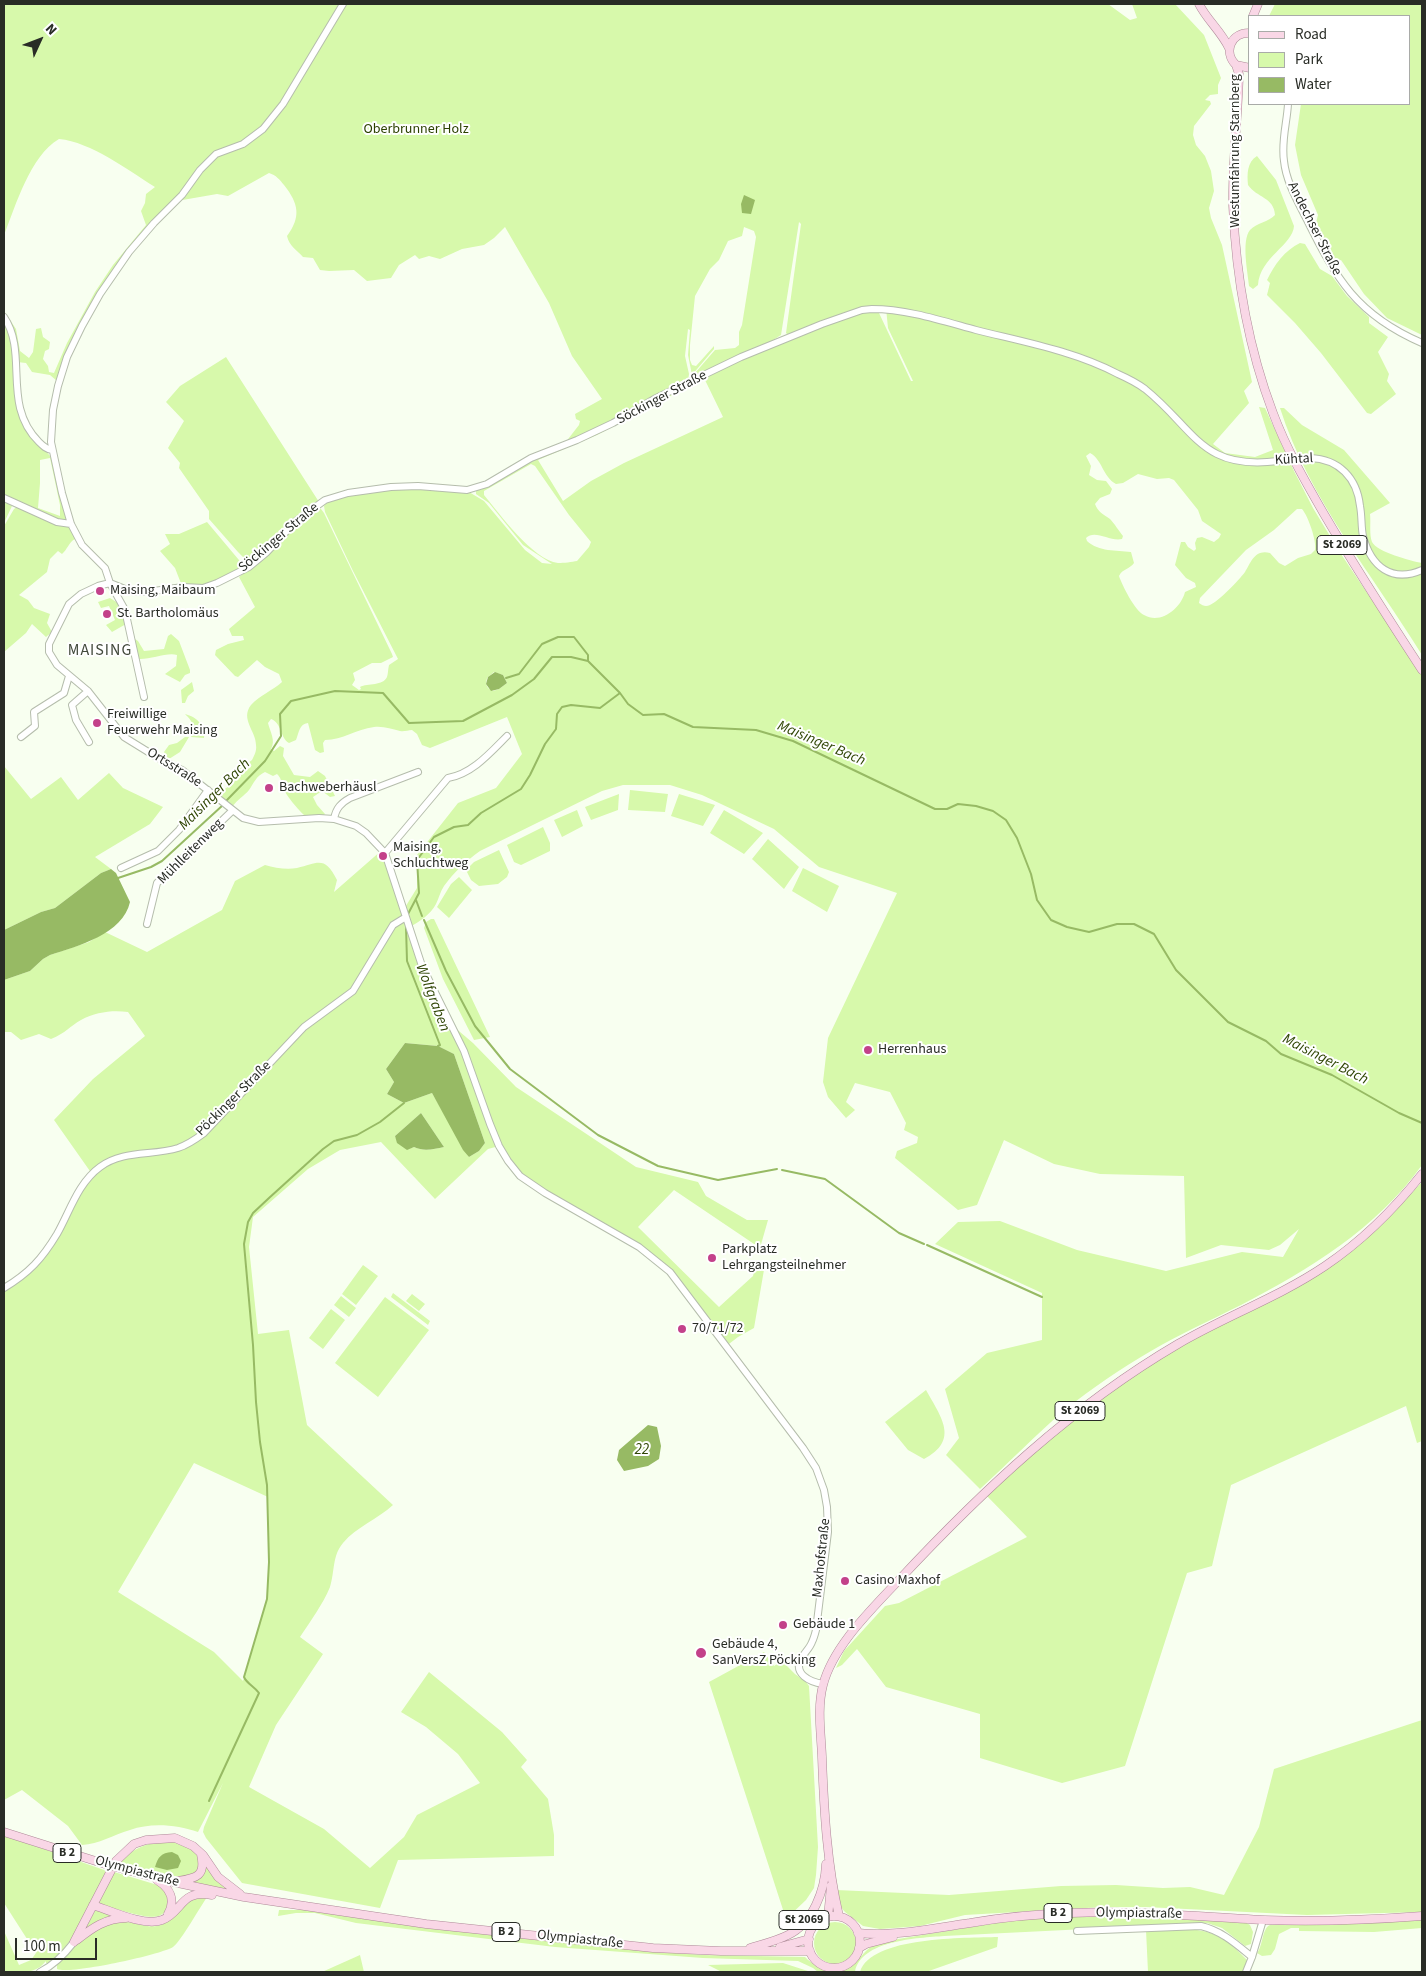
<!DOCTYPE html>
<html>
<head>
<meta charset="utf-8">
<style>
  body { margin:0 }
  #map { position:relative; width:1426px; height:1976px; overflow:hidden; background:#f8fff0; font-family:"Source Sans 3",sans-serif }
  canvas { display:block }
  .frame { position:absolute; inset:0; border:5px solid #292c26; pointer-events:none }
  .legend { position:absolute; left:1248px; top:15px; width:162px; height:90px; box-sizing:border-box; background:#fff; border:1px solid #a9aba8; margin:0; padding:6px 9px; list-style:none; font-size:15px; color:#292c26 }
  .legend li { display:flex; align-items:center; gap:10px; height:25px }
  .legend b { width:25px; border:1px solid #a9aba8 }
  .north { position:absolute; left:15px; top:15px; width:50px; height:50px; -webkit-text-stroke:4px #fff; paint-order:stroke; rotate:47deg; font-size:14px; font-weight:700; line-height:20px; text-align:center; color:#292c26 }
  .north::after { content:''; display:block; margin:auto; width:18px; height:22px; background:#292c26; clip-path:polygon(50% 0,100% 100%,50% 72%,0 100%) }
  .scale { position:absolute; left:15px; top:1938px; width:82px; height:22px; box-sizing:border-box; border:2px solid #292c26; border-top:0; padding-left:6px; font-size:15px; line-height:18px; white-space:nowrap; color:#292c26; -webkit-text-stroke:4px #fff; paint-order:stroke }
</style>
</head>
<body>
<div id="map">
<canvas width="1426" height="1976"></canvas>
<div class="frame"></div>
<ul class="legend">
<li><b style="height:6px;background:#f9d7e6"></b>Road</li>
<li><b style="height:14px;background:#d7f9ab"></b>Park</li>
<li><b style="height:14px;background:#97ba64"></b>Water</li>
</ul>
<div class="north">N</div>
<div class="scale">100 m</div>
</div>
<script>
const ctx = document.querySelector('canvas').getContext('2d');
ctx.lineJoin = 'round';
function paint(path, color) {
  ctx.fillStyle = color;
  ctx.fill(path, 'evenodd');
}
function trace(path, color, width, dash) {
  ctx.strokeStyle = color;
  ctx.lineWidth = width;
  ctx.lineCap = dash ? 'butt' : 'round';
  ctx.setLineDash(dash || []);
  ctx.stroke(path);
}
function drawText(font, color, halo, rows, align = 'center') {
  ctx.font = font + ' "Source Sans 3",sans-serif';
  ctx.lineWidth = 4;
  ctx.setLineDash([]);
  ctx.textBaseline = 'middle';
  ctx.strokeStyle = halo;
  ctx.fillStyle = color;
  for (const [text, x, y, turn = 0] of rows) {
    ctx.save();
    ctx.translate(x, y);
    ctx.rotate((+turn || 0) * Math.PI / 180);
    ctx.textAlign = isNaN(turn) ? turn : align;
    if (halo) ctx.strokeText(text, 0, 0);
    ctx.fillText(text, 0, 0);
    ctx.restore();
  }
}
paint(new Path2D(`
  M4,4H340L290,87L294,89L308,69L345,4H1108L1130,20L1137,18L1132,4H1175L1204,35L1221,78L1218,85V94L1210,95L1205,100L1210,101L1211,104L1194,126L1193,135L1196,145L1205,156L1211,171L1214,191L1209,208L1211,218L1222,245L1252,382L1244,391L1249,403L1213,444L1225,453L1255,457L1273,450L1259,407L1265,408L1294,471L1313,508L1339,551L1422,675V1165C1376,1229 1310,1269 1241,1305C1211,1320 1180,1334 1151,1351C1122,1368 1092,1388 1066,1409C1036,1434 1009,1463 980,1489L946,1455L959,1438L945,1389L987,1353L1042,1340V1293L935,1244L958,1222L1000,1221L1077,1250L1166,1271L1242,1252L1283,1257L1299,1229L1280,1245L1269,1250L1221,1245L1186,1258L1184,1176L1100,1174L1054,1164L1004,1140L977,1205L958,1210L895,1158L897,1151L917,1143L918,1137L904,1130L906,1123L890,1092L855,1083L846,1102L855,1110L846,1118L828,1097L823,1082L828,1038L897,893L819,867L774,829L702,795L670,785H623L602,791L480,851C466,861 454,872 444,886C440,892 439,898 436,904C430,915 420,921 410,927L422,966L453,1026L473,1043L516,1087L636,1167L698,1182L706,1196L747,1220H768L760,1248L674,1190L638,1227L719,1307L753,1276L756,1263L765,1264L754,1328L738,1337L725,1347L670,1272L639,1247L545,1193L520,1176L499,1146L488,1149L435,1199L381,1142L340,1150L308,1169L253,1217L249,1247L258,1334L289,1330L307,1425L393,1505C378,1519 356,1527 343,1543C332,1556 335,1571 330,1587C323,1604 310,1622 300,1637L323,1654L276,1725L249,1787L324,1829L370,1868L404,1837L417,1815L480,1783L458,1754L426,1727L401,1712L429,1672L502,1732L527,1760L521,1767L548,1799L554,1835V1856L398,1860L380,1908L242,1883L206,1838L203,1832L204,1827L223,1783L198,1832C177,1825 152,1822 130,1830C113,1835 99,1844 82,1845L68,1826L22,1790L4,1800V1288C29,1273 42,1259 57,1234C68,1214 75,1191 92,1174L54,1120L93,1079L145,1036L128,1012C112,1010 96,1012 81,1020C70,1026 66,1033 51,1039L39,1034L21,1040L11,1032H4V980L30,971L43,959L50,955L89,942L105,932L147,952L222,910L235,881L265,865C275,868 287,870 297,868C319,862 325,856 337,880L334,892L382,850L385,853L404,909L417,888V855L458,803L496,788L522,754L507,717L430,748L422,745L417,734L412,730C408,730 404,732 400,731C391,729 384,726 374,727C356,729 343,740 325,740L323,743L324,752L320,753L315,750L308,723C299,724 299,733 296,740L289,743C280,738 282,723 271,719L268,723C270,732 276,740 271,749L274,751L280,746L284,748L283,756L294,775L310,777L318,771L325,776L335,796L330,797L322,791L313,797L317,805L325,814L323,816C318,817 312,818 307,817C302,815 285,794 283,788C281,782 282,779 277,774L273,776L265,772C256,776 254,783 249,790C244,796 238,799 232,807L216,791C235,789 229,779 237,769C241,765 248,764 252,760C254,756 257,751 256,745C256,731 240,719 251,705C260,695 272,691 282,682L279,674L265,667L257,660L238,677L235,676L215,655L216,650L228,644L244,640L243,636H232L229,629L255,607L239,577L265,557L294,526L316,508L321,509L324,513L392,654L393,657L381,663H372L353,673L355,680L352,685L359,690L361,689L360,687C368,683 383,686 387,677C388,674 388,669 389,665L398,659L353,571L325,512L324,506L328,501L340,496L392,488L414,486L469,492L484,501L525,550L542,563L552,564L523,545L489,503L476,494V490L493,483L539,456L576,442L609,427L662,397L731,363L788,338L864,311H873L879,313L911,381H913L888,328L886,308H869L858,310L788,335L786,333L801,224L799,222L781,335L770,342L695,377V373L715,350L735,348L739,345V332L742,325L756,237L754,231L744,227L742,236L728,241L719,260L710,269L695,296L690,345V360L692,365L696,366L714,346V349L692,375L688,355L690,330L688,329L685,356L689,374L688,381L656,397L613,422L565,443L579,425L580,421L576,419L575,414L602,399L572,356L549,303L505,227L494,238L484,245L462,249L440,259L429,256L419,259L415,255L399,265L391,278L367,281L354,270L329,271L320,270L313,258L303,257C297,250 289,246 287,236C301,217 299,204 284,185C280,180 276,175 269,173L228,196L217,194L171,202L133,243L103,284L69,348L57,381L50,375L32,372L26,363L17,362L13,331L4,311L16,329L20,351L29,358L33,352L36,329L41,328L43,337L50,342L49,349L45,351L43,359L48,366L49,372L54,373L67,343L95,292L113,265L146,225L141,211L145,203L146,194L155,187C128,170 91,142 59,139C30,156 16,205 4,235ZM703,379L705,380L723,417L624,463L591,481L563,501L538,460L597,435ZM1090,453C1102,459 1103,477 1116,484L1123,483L1138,474L1157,479L1169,478L1174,480L1198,510L1202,521L1221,534L1219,538L1214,542L1202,537L1197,538L1195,543L1196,549L1194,551L1188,547L1185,542H1181L1175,565L1186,578L1195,583L1196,587L1185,592C1181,608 1161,625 1144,615C1135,611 1122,585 1119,576C1122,569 1130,569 1134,563L1131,552C1116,550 1099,552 1087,541L1086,538C1095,529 1110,542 1122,539L1123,536C1119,531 1114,523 1110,519C1103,514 1098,512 1095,504L1100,498L1110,494L1112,489L1106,481L1097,480L1089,475L1091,466L1086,456ZM531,464L535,466L569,515L591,542L589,547L577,561C572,562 564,563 558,563C533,560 499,513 484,495V491ZM1297,509H1302C1308,516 1317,541 1315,550L1311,554L1298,558L1285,566L1279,563L1270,553C1255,549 1251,562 1245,572C1239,580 1219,601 1210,605C1206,607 1203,606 1199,603L1200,598L1246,550L1274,530ZM494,672L503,675L507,683L499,689L493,691L488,688L486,684L487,678ZM405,1043L438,1046L454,1054L485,1143L479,1151L469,1157L432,1093L404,1103L387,1094L394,1082L386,1069ZM421,1113L444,1147C434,1149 424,1152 414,1147L407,1149L398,1143L395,1136ZM194,1463L268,1497L269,1562L267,1599L243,1681L214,1652L118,1592Z
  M1275,4H1422V335L1387,318L1364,294L1341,260L1333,263L1315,227L1318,215L1301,175L1295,145L1301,104H1410V16H1269Z
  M1257,156L1276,180L1294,226C1293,245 1260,257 1258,285L1253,289L1249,286C1248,273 1241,241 1250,230C1256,223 1269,222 1275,215C1274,197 1257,198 1248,185C1247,174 1247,162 1257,156Z
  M1300,243L1305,244L1320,269L1332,276L1347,296L1369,317V323L1388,337L1378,352L1389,374L1387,381L1396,394L1371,414L1367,413L1321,353L1295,323L1267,295L1270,283L1267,280C1274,265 1285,250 1300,243Z
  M4,319L13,342L20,410L43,448L51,457L67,520L63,522L4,494ZM50,458L60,505V516L38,508L40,483V460Z
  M226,357L319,502L253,561L249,563L238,552L209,519V511L179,468L180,463L168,448L184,421L166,402L180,386Z
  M1280,408H1284L1302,425L1344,450L1390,503L1370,514C1371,522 1369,535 1372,542C1377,552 1411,561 1422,563V655C1373,575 1309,499 1280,408Z
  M4,501L12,506L4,523Z
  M17,507L68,525L75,539C69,542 67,550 62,554L58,551L50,559L47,572L19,595L28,600L34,608L50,614L47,623L52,632L46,637L32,624L26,633L4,652V526L14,509Z
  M207,522L244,566L207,585L182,586L175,568L160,551L170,544L165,534H179Z
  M110,598L118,603L126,624L112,632L106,625L115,620L109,606L101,608L98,602Z
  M171,634L179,641L190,670V673L185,675L180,682L165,674L176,666L177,655C167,652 150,660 138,659L135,639L138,641L144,651L164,649L168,636Z
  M192,682L194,691L188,696L185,703H182L181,690Z
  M185,714C197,717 206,726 204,738L191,737C198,728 191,720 185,714Z
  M185,737H189L180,752L169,759L166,757L164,752L169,745L177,743Z
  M4,766L31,799L61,777L78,800L109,773L123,788L163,807L150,824L95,857L111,869L101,873L55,908L41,912L4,930Z
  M630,790L668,794L665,812L628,810Z
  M619,794L618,810L591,820L585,807Z
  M679,794L715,805L703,826L671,816Z
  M577,810L583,826L562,837L554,820Z
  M724,810L763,833L744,854L710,833Z
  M543,827L550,843V851L521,865L514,862L507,845Z
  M768,839L799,867L784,889L752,859Z
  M499,850L509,872L507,877L498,884L479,886L471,880L466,870L474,862Z
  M803,868L839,886L827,912L792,891Z
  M459,877L472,890L449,918L437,907L451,884Z
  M431,919H434L490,1037L474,1040L443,979L424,928L426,922Z
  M1422,1182V1441L1417,1443L1406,1406L1231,1485L1212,1566L1187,1573L1125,1766L1062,1783L980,1758V1714L886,1687L857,1649L842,1665L836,1668L844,1651L885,1606L899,1603L1027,1537L986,1495L1072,1420L1113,1388L1188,1341L1266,1303L1323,1272L1351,1252L1385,1222Z
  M363,1265L378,1276L356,1305L342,1294Z
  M393,1293L430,1321L428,1325L391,1297Z
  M412,1294L425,1304L419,1311L406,1301Z
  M341,1296L356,1308L349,1317L334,1305Z
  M385,1297L429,1330L378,1397L335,1363Z
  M331,1309L345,1320L323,1349L309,1338Z
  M926,1390C941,1417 960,1440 924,1459L908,1450L885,1422Z
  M764,1652L774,1666L782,1661L795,1674L806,1682L809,1686L818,1847L816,1875L814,1888L806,1900L786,1919L709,1682Z
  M1422,1720V1912L1307,1915L1146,1907H1103L965,1915L920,1926L880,1929L863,1926L845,1912L838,1904L836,1890L949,1895L1061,1886L1116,1885L1163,1888L1190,1887L1224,1895L1259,1827L1274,1769Z
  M4,1835L107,1871L75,1934L61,1952L49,1963H46V1961C35,1975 21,1972 4,1972V1931L19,1965L31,1960L36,1953L4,1903Z
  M166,1841C180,1843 192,1846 200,1859L197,1872L190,1878L153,1873L120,1862C133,1848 147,1843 166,1841Z
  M205,1862L231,1890L192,1883L200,1877Z
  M114,1872L161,1886L166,1892L169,1905C167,1910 165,1913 159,1916C147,1920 115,1908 101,1905L99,1903L100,1898Z
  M208,1896C201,1905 180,1943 173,1947C160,1955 68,1975 57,1969V1965C78,1946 94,1918 126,1922C138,1923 149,1929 161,1925C175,1920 178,1903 192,1898C197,1896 203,1897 208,1896Z
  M99,1909L123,1916L108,1918L85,1929L95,1911Z
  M279,1910H305L426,1927L661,1952L703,1955L805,1957C818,1970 839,1976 854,1964C863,1955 867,1947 880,1942L1014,1920L1091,1914L1210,1919L1245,1922L1250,1925L1253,1932L1251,1944L1245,1946L1222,1928L1207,1923L944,1936C918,1938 861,1940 855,1972H818L813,1968L798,1961L703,1958L555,1947L356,1923L315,1913H296L278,1916Z
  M1422,1919V1928L1374,1932L1299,1931V1928H1291L1279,1934L1275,1949L1271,1955L1262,1956L1257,1953C1263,1946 1262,1928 1270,1925C1273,1925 1276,1925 1279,1924Z
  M814 1943a21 21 0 1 1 42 0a21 21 0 1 1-42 0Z
  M1189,1929C1216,1931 1229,1941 1247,1960L1244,1972H1148L1146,1930Z
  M998,1937L997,1947L926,1972H860C871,1936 966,1938 998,1937Z
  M360,1955L364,1972H322Z
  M783,1963L811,1972H722L708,1965Z`), '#d7f9ab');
paint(new Path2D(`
  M744,195L755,200L751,214L742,213L741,204Z
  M495,672L503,675L507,683L499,689L491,691L486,684L488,677Z
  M111,869L116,873L130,902C123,934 78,946 50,955L43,959L30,971L4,980V930L41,912L55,908L101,873Z
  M405,1043L438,1046L454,1054L485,1143L479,1151L469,1157L463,1150L432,1093L404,1103L387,1094L394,1082L386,1069Z
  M421,1113L444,1147C434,1149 424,1152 414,1147L407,1150L397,1143L395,1136Z
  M648,1425L657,1427L661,1446L659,1459L648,1466L624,1471L617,1460L619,1450Z
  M172,1852L178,1855L181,1861L178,1868L167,1870L155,1867C158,1857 161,1853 172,1852Z`), '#97ba64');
trace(new Path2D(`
  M506,678L519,674L542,644L558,637H574L588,655V661
  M226,801L265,761L281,736L280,714L291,701L335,691L383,693L409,723L463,721L512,695L534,679L552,657H571L588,661L620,693L628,704L643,715L664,714L693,727L756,730L793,741L935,809H947L958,804L976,806L993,811L1006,820L1017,838L1031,874L1037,900L1051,920L1067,927L1089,932L1117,924H1134L1154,934L1176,970L1228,1022L1266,1041L1281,1054L1332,1075L1399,1113L1422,1123
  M118,878L151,867L162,861L223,805
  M416,900L422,916
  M408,914L419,893L417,860L434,837L454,827L468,825L481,813L521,789L530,775L545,744L556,729L557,714L562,707L571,705L600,708L620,693
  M424,920L446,971L475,1026L510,1069L598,1135L658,1166L718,1180L777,1169
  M406,927L407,961L440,1045L438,1046
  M782,1170L825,1179L899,1233L924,1244
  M927,1245L1042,1297
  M209,1801L259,1693C254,1686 247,1684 244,1677L267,1599L269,1562L267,1485L260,1442L256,1402L253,1345L244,1244L248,1222L253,1213L269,1198L323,1149L334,1141L357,1135L380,1122L404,1103`), '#97ba64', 2);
const minor = new Path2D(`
  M1288,104C1287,123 1281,141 1284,161C1286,181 1297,200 1306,218C1336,279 1357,315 1422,343
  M4,317C29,354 1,404 39,442C43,446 46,449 52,450
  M1310,458C1339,459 1357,478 1360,506C1362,516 1361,527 1363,536C1371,567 1392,583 1422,570
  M4,498L57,522L71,524
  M110,583L98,586L81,594L69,604L49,644V652L57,665L88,691L124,737L158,758L182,770L243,818L259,822L319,818L334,819L356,826L366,833L385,853L422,966L464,1051L490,1124L499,1146L508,1161L520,1176L545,1193L639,1247L670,1272L803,1448L816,1468L824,1490L827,1507L828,1532L816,1630C815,1634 814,1638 812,1642C810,1648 804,1653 801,1659C793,1674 810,1682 823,1684
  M110,583L130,591L146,592L183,587L203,588L217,583L249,567L266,553L296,521L325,500L348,493L391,487L418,486L467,490L487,484L531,458L577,440L613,423L656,398L741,357L822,324L862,310L872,309C907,309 943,321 976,330C1024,342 1074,351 1118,374C1127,378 1137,383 1145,389C1195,429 1201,471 1278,461
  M88,691L72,705L76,720L89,742
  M144,697L125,610L110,583L105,568L82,545L71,524L62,493L51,442L53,410L58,386L67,357L82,326L100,294L129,252L154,223L182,195L200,170L216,154L243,144L263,129L283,104L343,4
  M21,737L35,726L34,712L64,693L69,676
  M334,819C336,808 341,803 350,798L418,772
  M385,853L448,778C472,774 490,753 507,736
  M121,868L158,851L179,830L208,790
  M147,924L157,883L232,811
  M4,1288C29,1273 42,1259 57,1234C70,1211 78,1183 100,1167C123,1150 152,1156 178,1148C187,1145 196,1139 204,1133L304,1027L353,991L393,925L406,917
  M1077,1931L1201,1926C1222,1931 1236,1944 1252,1957
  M40,1972C54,1965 64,1955 74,1942
  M1246,1972L1252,1957L1263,1920`);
const major = new Path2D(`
  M1199,4C1207,20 1221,31 1229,48
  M1253,16L1258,4
  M1250,33C1231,32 1223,52 1236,65L1250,68
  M1236,65L1239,74C1238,118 1232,162 1233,206C1236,276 1248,347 1273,413C1286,448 1305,481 1324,514C1355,567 1388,618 1422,670
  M4,1832L105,1864
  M123,1869L173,1882L244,1897L426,1924L653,1948L721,1951H810
  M157,1880C170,1888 176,1900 168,1914
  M178,1881C197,1878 206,1876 201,1854
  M93,1905C111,1911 145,1927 162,1920C183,1912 180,1889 212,1895
  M839,1916C827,1865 824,1810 822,1757C821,1733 817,1708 823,1685C833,1646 872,1609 898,1581C982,1491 1072,1406 1178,1344C1226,1316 1279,1297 1325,1266C1362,1241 1395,1208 1422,1174
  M808 1942a26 26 0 1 1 52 0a26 26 0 1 1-52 0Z
  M828,1917L831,1886
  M858,1933C896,1937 933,1928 970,1923C1004,1917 1037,1914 1071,1913C1136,1910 1200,1917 1264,1920C1317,1922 1369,1920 1422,1916
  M77,1940C92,1928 106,1918 126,1918
  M74,1942L116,1861L134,1844L146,1840L175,1838L193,1846L203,1855L218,1877L240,1894
  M780,1947L809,1939
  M750,1948C763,1944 776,1941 788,1935C813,1923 825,1890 826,1864
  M859,1948L866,1944L893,1937`);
trace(minor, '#b5bdac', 8);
trace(major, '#ae8a98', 9);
trace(minor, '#fff', 6);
trace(major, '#f9d7e6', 8);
const minorBridge = new Path2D(`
  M1278,461L1310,458`);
const majorBridge = new Path2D(`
  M105,1864L123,1869`);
trace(minorBridge, '#b5bdac', 8, []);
trace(majorBridge, '#ae8a98', 9, []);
trace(minorBridge, '#fff', 6);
trace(majorBridge, '#f9d7e6', 8);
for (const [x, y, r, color] of [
  [100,591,5,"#c3418a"],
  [107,614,5,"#c3418a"],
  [97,723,5,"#c3418a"],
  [269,788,5,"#c3418a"],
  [383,856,5,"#c3418a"],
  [868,1050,5,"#c3418a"],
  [712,1258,5,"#c3418a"],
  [682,1329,5,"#c3418a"],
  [845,1581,5,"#c3418a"],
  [783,1625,5,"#c3418a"],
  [701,1653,6,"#c3418a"]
]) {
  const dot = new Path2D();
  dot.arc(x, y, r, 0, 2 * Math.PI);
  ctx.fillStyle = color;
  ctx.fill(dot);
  trace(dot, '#fff', 2);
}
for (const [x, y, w] of [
  [1342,545,50],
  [1080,1411,50],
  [67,1853,28],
  [1058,1913,28],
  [804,1920,50],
  [506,1932,28]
]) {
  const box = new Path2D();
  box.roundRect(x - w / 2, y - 9.5, w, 19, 4);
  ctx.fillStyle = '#fff';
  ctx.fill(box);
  trace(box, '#292c26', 1);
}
drawText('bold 12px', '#292c26', null, [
  ["St 2069",1342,545],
  ["St 2069",1080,1411],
  ["B 2",67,1853],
  ["B 2",1058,1913],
  ["St 2069",804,1920],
  ["B 2",506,1932]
]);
drawText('14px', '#2c4100', '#fff', [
  ["Oberbrunner Holz",416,130]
]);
drawText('14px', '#292c26', '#fff', [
  ["Westumfahrung Starnberg",1236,151,-90],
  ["Andechser Straße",1314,229,63],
  ["Söckinger Straße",662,398,-28],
  ["Kühtal",1294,460,-3],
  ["Söckinger Straße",279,538,-40],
  ["Ortsstraße",174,768,32],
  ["Mühlleitenweg",191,852,-45],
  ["Pöckinger Straße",234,1099,-45],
  ["Maxhofstraße",822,1558,-84],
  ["Olympiastraße",137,1872,15],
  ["Olympiastraße",1139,1914,1],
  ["Olympiastraße",580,1940,6]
]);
drawText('14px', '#292c26', '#fff', [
  ["Maising, Maibaum",110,591],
  ["St. Bartholomäus",117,614],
  ["Freiwillige",107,715],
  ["Feuerwehr Maising",107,731],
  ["Bachweberhäusl",279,788],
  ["Maising,",393,848],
  ["Schluchtweg",393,864],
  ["Herrenhaus",878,1050],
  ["Parkplatz",722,1250],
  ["Lehrgangsteilnehmer",722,1266],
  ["70/71/72",692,1329],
  ["Casino Maxhof",855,1581],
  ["Gebäude 1",793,1625],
  ["Gebäude 4,",712,1645],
  ["SanVersZ Pöcking",712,1661]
], 'left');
drawText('italic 15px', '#304605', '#fff', [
  ["Maisinger Bach",821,744,23],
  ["Maisinger Bach",215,795,-45],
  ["Wolfgraben",432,998,69],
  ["Maisinger Bach",1325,1060,27],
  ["22",642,1451]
]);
ctx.letterSpacing = '1px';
drawText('16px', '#434a3c', '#fff', [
  ["MAISING",100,651]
]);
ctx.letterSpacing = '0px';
</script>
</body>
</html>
